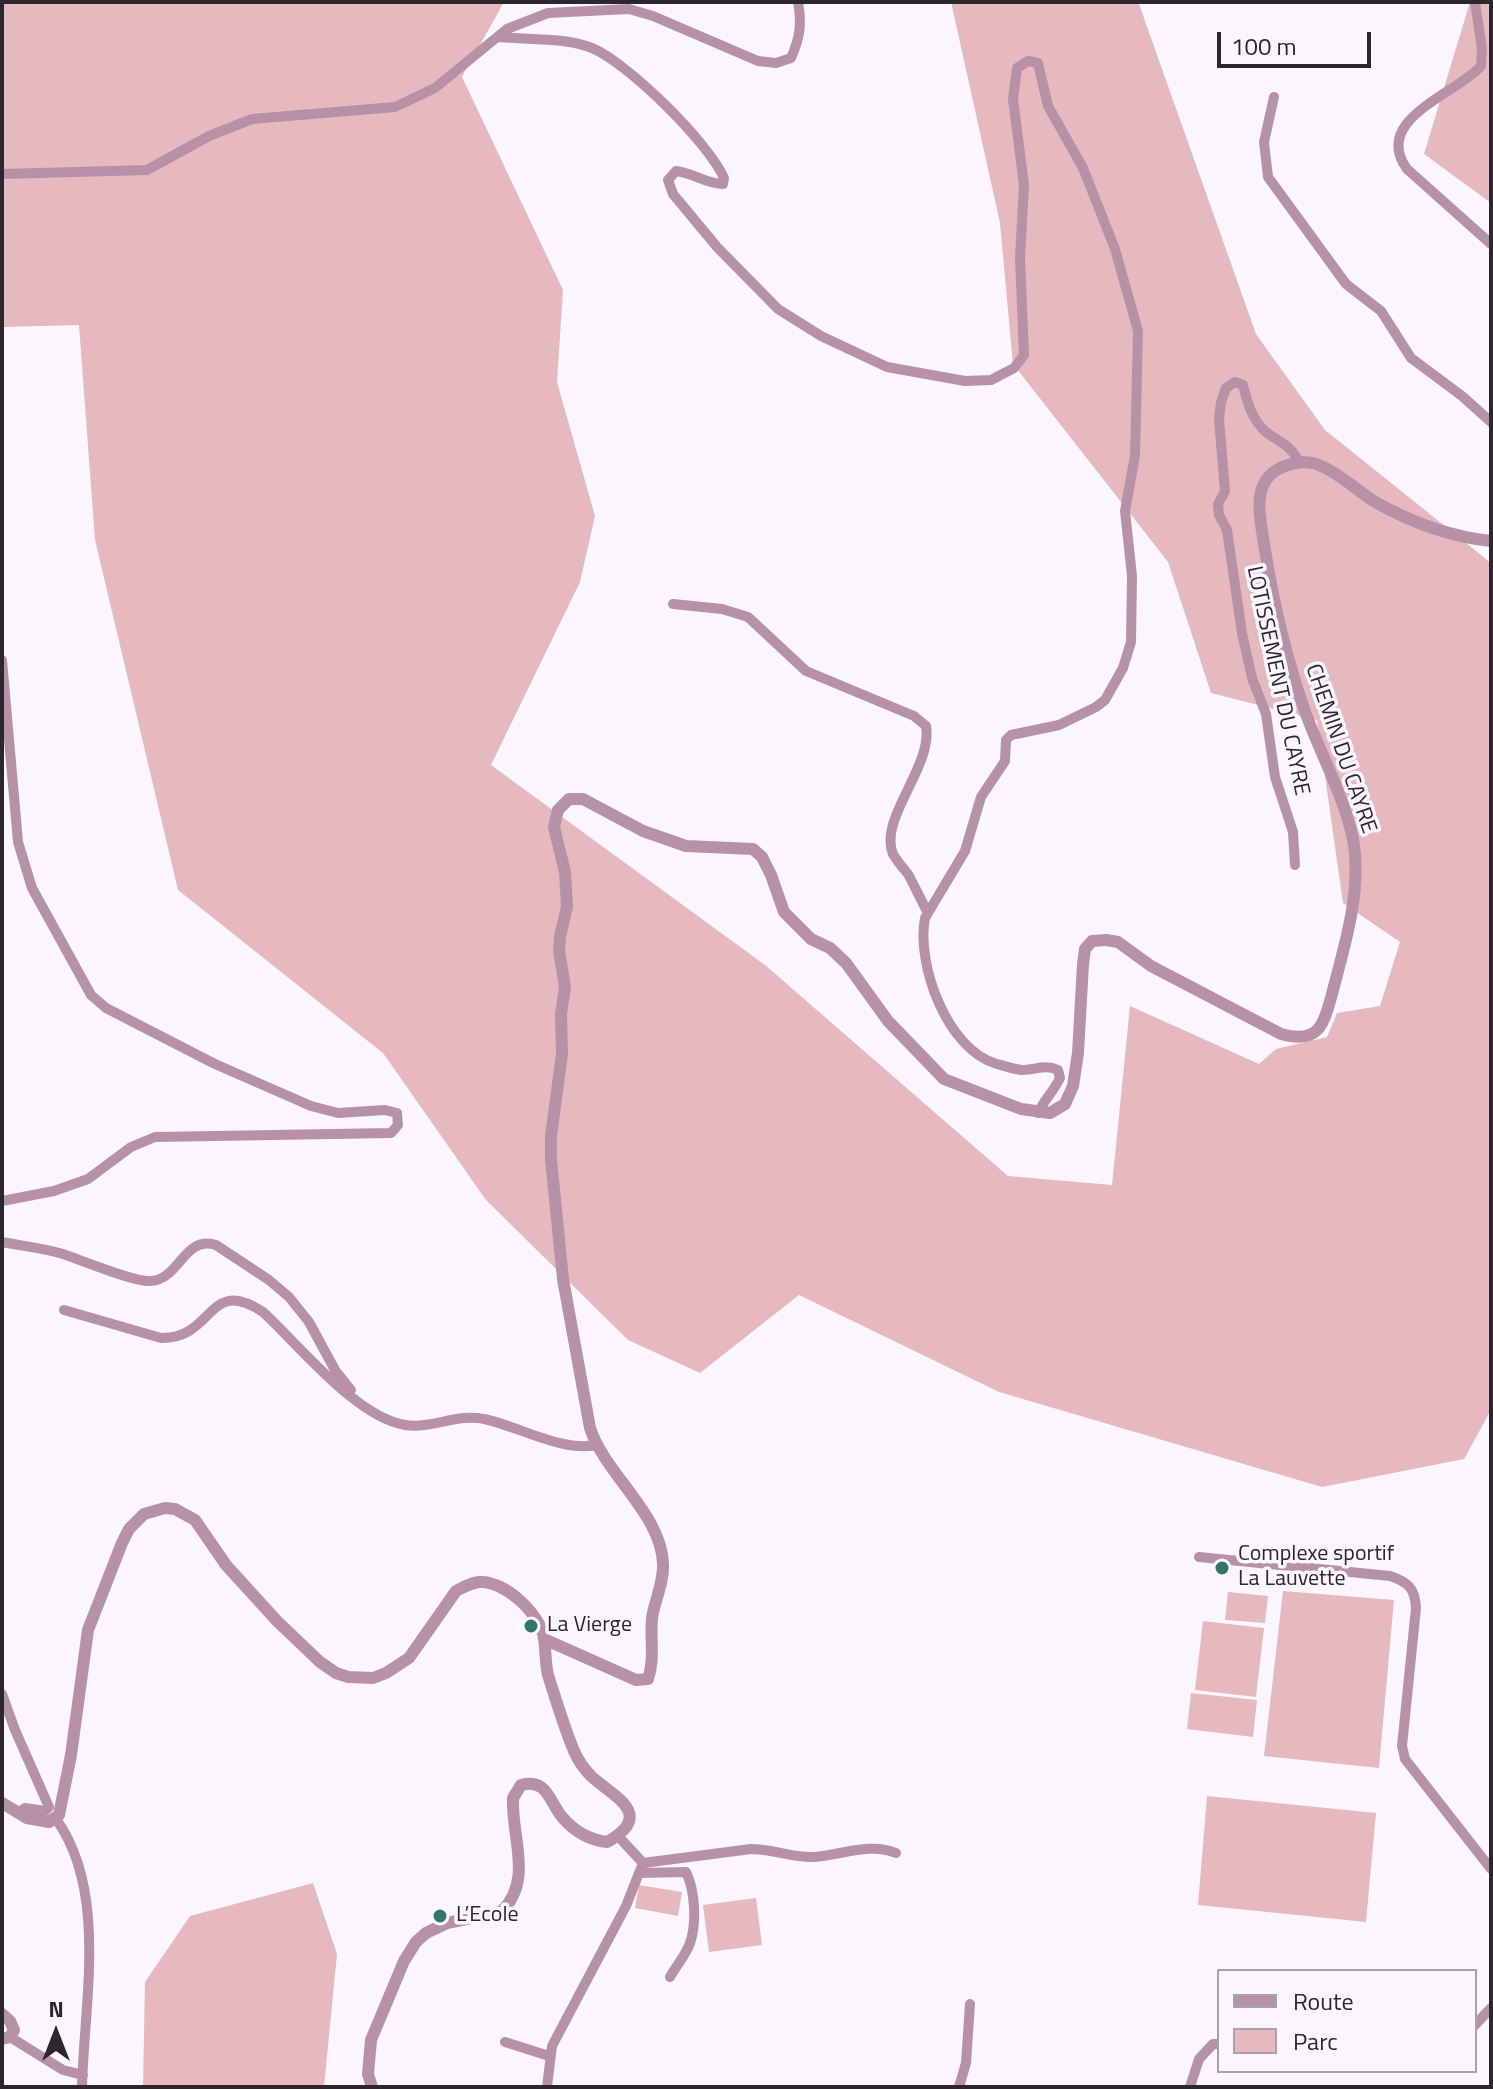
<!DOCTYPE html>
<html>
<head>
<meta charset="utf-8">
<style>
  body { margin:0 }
  #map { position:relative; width:1493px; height:2089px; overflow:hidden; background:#fbf6fd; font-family:"Titillium Web",sans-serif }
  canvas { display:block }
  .frame { position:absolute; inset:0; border:4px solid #2c272d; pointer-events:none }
  .legend { position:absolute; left:1217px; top:1969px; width:260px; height:104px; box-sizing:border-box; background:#fbf6fd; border:2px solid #a8a3aa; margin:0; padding:10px 14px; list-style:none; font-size:24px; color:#2c272d }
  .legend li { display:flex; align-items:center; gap:16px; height:40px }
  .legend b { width:40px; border:2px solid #a8a3aa }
  .north { position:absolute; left:16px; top:1993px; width:80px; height:80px; -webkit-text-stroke:6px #fbf6fd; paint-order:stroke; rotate:0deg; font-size:22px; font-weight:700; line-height:32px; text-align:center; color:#2c272d }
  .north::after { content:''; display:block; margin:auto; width:28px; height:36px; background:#2c272d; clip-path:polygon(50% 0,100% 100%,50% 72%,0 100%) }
  .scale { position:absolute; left:1217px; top:32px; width:154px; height:36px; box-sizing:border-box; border:4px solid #2c272d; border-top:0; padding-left:10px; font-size:24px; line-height:28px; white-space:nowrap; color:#2c272d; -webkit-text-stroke:6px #fbf6fd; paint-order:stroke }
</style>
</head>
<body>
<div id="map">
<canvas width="1493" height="2089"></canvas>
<div class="frame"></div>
<ul class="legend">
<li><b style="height:10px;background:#b792a7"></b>Route</li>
<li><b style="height:22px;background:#e5b9be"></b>Parc</li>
</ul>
<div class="north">N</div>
<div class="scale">100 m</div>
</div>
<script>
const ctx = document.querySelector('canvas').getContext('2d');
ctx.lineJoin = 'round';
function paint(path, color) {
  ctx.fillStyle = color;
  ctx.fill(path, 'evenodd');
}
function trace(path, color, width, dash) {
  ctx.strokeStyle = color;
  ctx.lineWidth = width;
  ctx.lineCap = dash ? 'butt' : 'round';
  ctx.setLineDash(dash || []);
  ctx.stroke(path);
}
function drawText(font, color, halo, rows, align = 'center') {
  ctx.font = font + ' "Titillium Web",sans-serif';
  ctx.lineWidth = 7;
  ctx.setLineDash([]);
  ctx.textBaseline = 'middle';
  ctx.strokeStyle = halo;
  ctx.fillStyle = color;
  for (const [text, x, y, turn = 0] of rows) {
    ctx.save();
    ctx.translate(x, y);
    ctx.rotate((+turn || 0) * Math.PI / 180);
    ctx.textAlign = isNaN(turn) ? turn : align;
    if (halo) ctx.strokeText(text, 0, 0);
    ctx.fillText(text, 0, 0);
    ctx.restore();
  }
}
paint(new Path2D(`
  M2,2H504L462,77L563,290L557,382L595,516L580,582L491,765L765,965L1008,1176L1112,1185L1130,1006L1259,1064L1276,1049L1327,1037L1337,1013L1380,1006L1400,942L1343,903L1317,720L1211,693L1168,562L1013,364L1000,223L951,2L1139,4L1256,334L1325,430L1491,563V1410L1464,1459L1322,1487L999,1392L799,1295L700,1373L628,1340L486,1200L383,1053L178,890L95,540L79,325L2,327Z
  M1470,2H1491V203L1424,154Z
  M1283,1591L1394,1600L1379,1768L1264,1756Z
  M1228,1592L1268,1596L1265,1623L1225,1620Z
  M1203,1621L1264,1628L1256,1697L1195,1690Z
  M1191,1693L1257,1700L1253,1737L1187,1729Z
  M1207,1796L1376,1813L1366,1922L1198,1905Z
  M313,1883L337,1954L324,2087H143L145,1982L190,1916Z
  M639,1885L682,1892L678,1916L635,1908Z
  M756,1898L762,1945L709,1952L703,1905Z`), '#e5b9be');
trace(new Path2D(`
  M1475,2L1482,49L1481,66C1457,94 1371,119 1407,169L1491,244
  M499,37C529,40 564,37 592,48C628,63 708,142 724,178L723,184C707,184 693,173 676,171L668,180L673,194L717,247L778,309L821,336L887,367L965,381L991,380L1014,368L1024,355L1020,258L1024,185L1013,99L1017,68L1028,61L1038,63L1048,106L1083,168L1115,249L1138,331L1135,456L1125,511L1132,576L1131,642L1123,668L1105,700L1096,707L1059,725L1011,735L1006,740L1005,761L981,797L965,851L925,918C916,964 947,1050 997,1064C1004,1066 1014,1069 1021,1070C1035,1070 1045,1064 1058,1070L1060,1078C1054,1091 1044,1100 1038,1113
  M1274,97L1264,142L1268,177L1346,284L1381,311L1411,358L1462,396L1491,422
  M2,174L147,170L209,136L252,119L395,107L435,88L507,29L548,13L629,9L653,16L758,61L776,63L791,58C800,38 802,23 798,2
  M673,604L722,609L748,617L806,671L914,716L926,726C933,767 878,819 893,854C897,861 903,868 908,874C915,887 921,900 928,913
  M2,660L18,842L32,888L91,995L106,1008L215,1064L311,1106L338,1113L385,1110L397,1113L398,1125L391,1133L155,1137L131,1147L88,1179L54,1191L2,1201
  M1295,865L1293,832L1275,777L1266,714L1252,678L1242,633L1227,530L1219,515L1218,504L1225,491L1219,419L1221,402L1226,388L1235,382L1243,385C1247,402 1252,420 1266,432C1281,444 1289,443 1299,462
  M2,1242C22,1246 43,1248 63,1254C81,1260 136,1283 151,1281C180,1279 184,1235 216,1245L269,1280L289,1297L309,1322L335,1370L351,1390
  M64,1310L161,1338C215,1339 207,1275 263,1312C300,1346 356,1417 405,1425C432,1429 458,1413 484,1419C518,1426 562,1452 596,1445
  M1199,1557L1390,1576C1408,1582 1415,1588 1416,1608L1402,1746L1405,1759L1491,1869
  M2,1694L15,1730L49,1807L45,1811L25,1808L19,1812
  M56,1819C108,1891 84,2003 82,2087
  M643,1863L751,1849C773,1849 793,1858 814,1857C841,1855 871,1842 896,1853
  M639,1873L686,1872C695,1890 697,1923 690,1943C686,1955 676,1966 670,1977
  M1475,2025L1491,2008
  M10,2037L63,2070L83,2075
  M505,2042L549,2056
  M547,2087L552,2046L626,1906L643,1863L618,1836
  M959,2087L966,2063L970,2004
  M1190,2087L1199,2059L1213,2044H1219`), '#b792a7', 10);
trace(new Path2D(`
  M544,1639L636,1680L648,1679C655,1659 650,1638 652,1618C655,1599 664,1583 663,1563C661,1514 605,1474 590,1428L563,1279L551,1159V1136L562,1054L561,1014L565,987L559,951L560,936L567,907L565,872L554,827L558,810L569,799H583L643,831L686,846L753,849L762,857L771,875L784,912L811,939L830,948L846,963L888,1021L944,1079L1021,1109L1050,1113L1065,1104L1073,1086L1078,1053L1083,964L1085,949L1092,941L1106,940L1118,942L1151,966L1281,1034C1318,1044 1323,1027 1332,994C1344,947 1361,895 1354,845C1347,802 1321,755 1306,714C1287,661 1274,606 1265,550C1261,521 1249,484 1280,468C1293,462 1309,460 1321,466C1341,474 1358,492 1377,503C1411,522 1452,537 1491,541
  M2,1803L27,1818L49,1822L59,1815L71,1755L88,1630L122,1543L129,1529L144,1514L165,1508L175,1509L195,1520L226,1565L277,1621L320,1662L336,1673L348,1677L373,1678L386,1673L409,1658L456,1591C464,1587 470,1583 479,1582C504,1580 541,1614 544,1639C546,1651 545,1663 548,1675C556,1700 564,1727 574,1751C578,1760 584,1769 591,1776C612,1796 657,1814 607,1842C590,1840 574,1831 562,1817C549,1801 547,1778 521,1785L513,1798C511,1837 534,1880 501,1912L447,1923L426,1933L416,1942L404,1961L371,2040L368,2074L372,2087
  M2,2014L10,2021L14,2030L10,2037L2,2039`), '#b792a7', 12);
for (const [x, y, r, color] of [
  [1222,1568,8,"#30766c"],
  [531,1626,8,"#30766c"],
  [440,1916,8,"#30766c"]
]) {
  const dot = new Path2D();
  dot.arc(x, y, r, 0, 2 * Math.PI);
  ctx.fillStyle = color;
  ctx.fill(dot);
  trace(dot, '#fbf6fd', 3);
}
drawText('22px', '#2c272d', '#fbf6fd', [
  ["LOTISSEMENT DU CAYRE",1277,681,78],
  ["CHEMIN DU CAYRE",1340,749,71]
]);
drawText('22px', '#2c272d', '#fbf6fd', [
  ["Complexe sportif",1238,1555],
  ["La Lauvette",1238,1580],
  ["La Vierge",547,1626],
  ["L’Ecole",456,1916]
], 'left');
</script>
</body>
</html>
